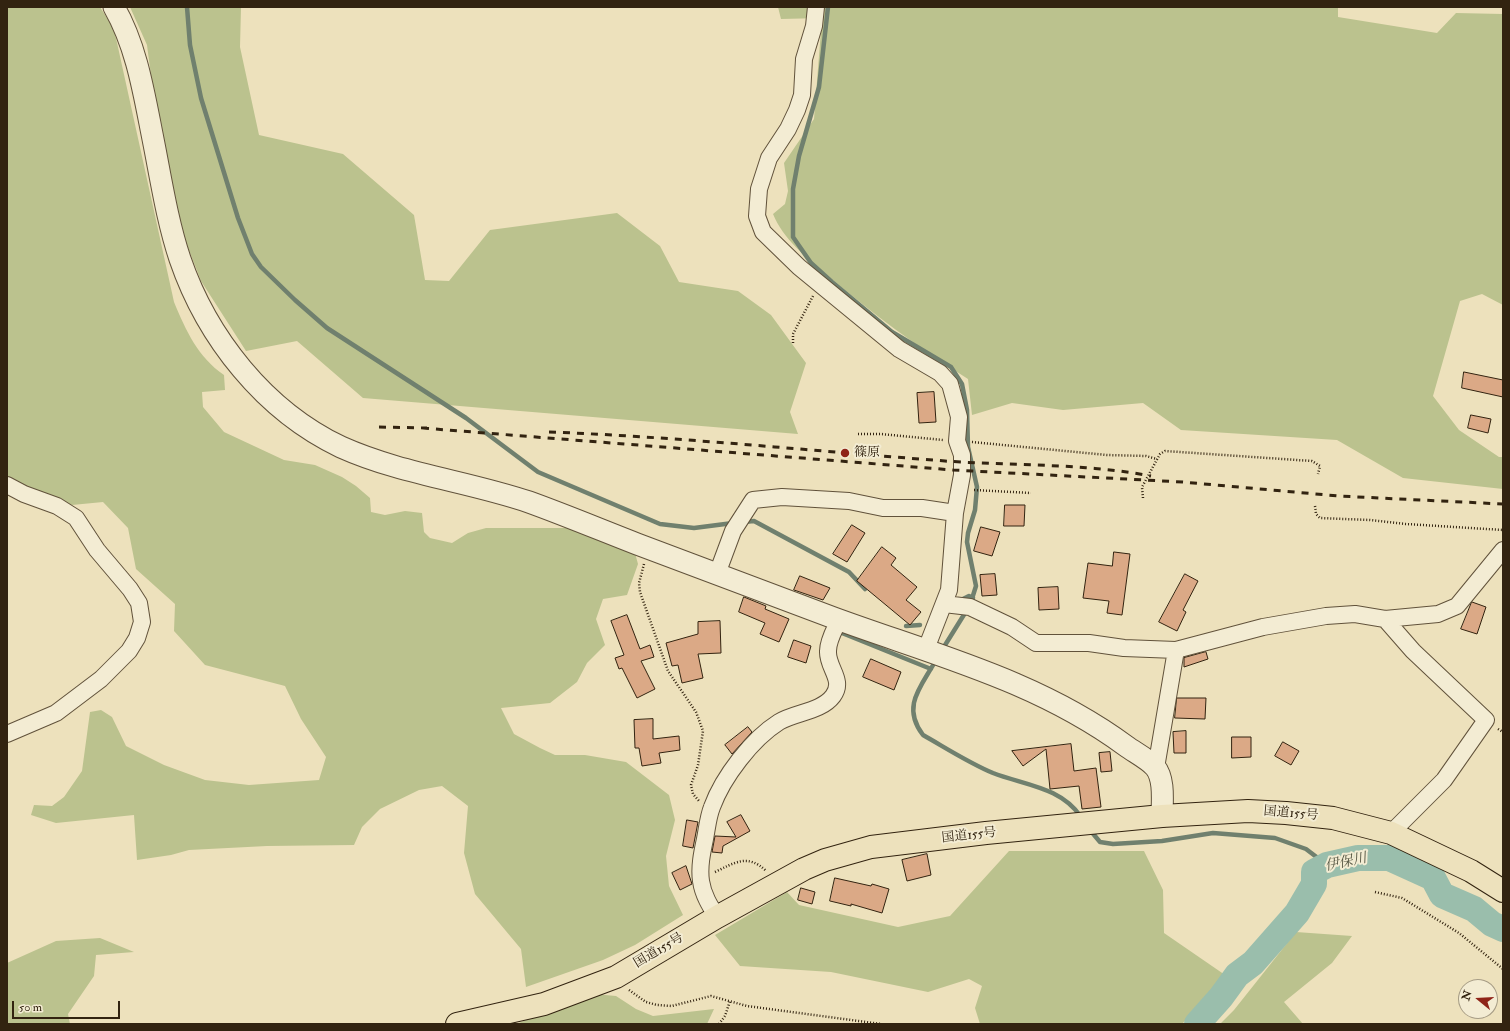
<!DOCTYPE html>
<html>
<head>
<meta charset="utf-8">
<style>
  body { margin:0 }
  #map { position:relative; width:1510px; height:1031px; overflow:hidden; background:#ede1bc; font-family:"IM FELL Double Pica",serif }
  canvas { display:block }
  .frame { position:absolute; inset:0; border:8px solid #322310; pointer-events:none }
  .north { position:absolute; left:1458px; top:979px; width:40px; height:40px; box-sizing:border-box; background:#f3ecd3; border:1px solid #a69c85; border-radius:50%; rotate:288deg; font-size:11px; font-weight:700; line-height:16px; text-align:center; color:#322310 }
  .north::after { content:''; display:block; margin:auto; width:14px; height:18px; background:#8f2418; clip-path:polygon(50% 0,100% 100%,50% 72%,0 100%) }
  .scale { position:absolute; left:12px; top:1001px; width:108px; height:18px; box-sizing:border-box; border:2px solid #322310; border-top:0; padding-left:5px; font-size:12px; line-height:14px; white-space:nowrap; color:#322310; -webkit-text-stroke:3px #f3ecd3; paint-order:stroke }
</style>
</head>
<body>
<div id="map">
<canvas width="1510" height="1031"></canvas>
<div class="frame"></div>
<div class="north">N</div>
<div class="scale">50 m</div>
</div>
<script>
const ctx = document.querySelector('canvas').getContext('2d');
ctx.lineJoin = 'round';
function paint(path, color) {
  ctx.fillStyle = color;
  ctx.fill(path, 'evenodd');
}
function trace(path, color, width, dash) {
  ctx.strokeStyle = color;
  ctx.lineWidth = width;
  ctx.lineCap = dash ? 'butt' : 'round';
  ctx.setLineDash(dash || []);
  ctx.stroke(path);
}
function drawText(font, color, halo, rows, align = 'center') {
  ctx.font = font + ' "IM FELL Double Pica","Noto Serif JP",serif';
  ctx.lineWidth = 4;
  ctx.setLineDash([]);
  ctx.textBaseline = 'middle';
  ctx.strokeStyle = halo;
  ctx.fillStyle = color;
  for (const [text, x, y, turn = 0] of rows) {
    ctx.save();
    ctx.translate(x, y);
    ctx.rotate((+turn || 0) * Math.PI / 180);
    ctx.textAlign = isNaN(turn) ? turn : align;
    if (halo) ctx.strokeText(text, 0, 0);
    ctx.fillText(text, 0, 0);
    ctx.restore();
  }
}
paint(new Path2D(`
  M7,7H100L114,29L174,302C186,331 198,357 224,375L225,390L202,392L203,407L224,432L284,460L315,465L342,477L356,486L370,498L371,512L385,515L405,511L422,513L424,532L430,538L452,543L468,533L486,528H568L635,553L638,564L627,595L603,599L596,619L605,645L587,663L577,682L550,703L501,708L514,734L540,748L555,755H585L626,762L669,795L675,820L666,856L669,886L683,915L635,945L603,960L526,987L521,949L475,894L464,853L468,806L442,786L419,790L380,809L362,827L354,845L267,846L189,850L171,855L137,860L134,815L56,823L31,815L34,805L52,806L64,797L82,771L90,712L101,710L112,717L126,746L164,765L205,780L249,785L319,780L326,757L301,719L285,686L205,665L174,631L175,604L136,569L128,528L103,502L72,505L7,480Z
  M130,7H241L240,47L259,135L343,154L414,215L425,280L449,281L490,230L617,213L660,246L679,282L738,291L771,315L806,363L790,412L798,434L363,398L297,341L246,351L201,281L178,222L156,114L147,45Z
  M778,7H1338V17L1437,33L1456,13L1503,14V305L1482,294L1460,301L1433,396L1459,430L1499,457H1503V489L1403,478L1337,440L1181,430L1143,403L1063,410L1012,403L972,415L968,379C918,347 871,313 826,274C806,257 783,239 773,214L785,204L788,191L784,163L814,119L822,18L781,19Z
  M1009,851H1144L1163,890L1164,933L1228,977L1182,1024H980L975,1008L982,986L969,979L928,992L831,972L740,966L715,935L787,892L799,905L898,927L950,916Z
  M1296,932L1352,936L1332,963L1284,1002L1303,1024H1220L1234,1010Z
  M100,938L134,952L96,955L94,976L68,1014L70,1024H7V963L56,941Z
  M594,994L616,996L636,1009L653,1016L714,1009L707,1024H516Z`), '#bbc28e');
trace(new Path2D(`
  M187,7L190,45L201,98L238,218L252,254L261,267L295,300L327,328L466,418L538,472L660,524L694,528L733,523
  M828,7L819,87L799,156L793,189V237L811,263L832,282L892,332L951,367L962,384L967,410L968,447L977,487L975,510L968,533L967,542L976,586L970,605L942,650
  M744,522L754,521L849,572L865,589
  M963,599L969,596L973,598
  M906,626L920,625
  M837,631L931,669
  M936,660C921,687 901,706 923,735C946,748 969,763 993,773C1024,785 1061,787 1081,817
  M1090,830L1100,842L1113,844L1162,841L1213,833L1275,838L1306,849L1327,865`), '#70806e', 4.5);
trace(new Path2D(`
  M1197,1024L1221,997L1237,975L1253,963L1297,913L1314,884V872L1327,865L1358,858H1389L1433,878L1442,895L1474,909L1492,924L1503,929`), '#9abeac', 26);
const building = new Path2D(`
  M1464,372L1503,380V397L1462,388Z
  M934,392L936,422L919,423L917,393Z
  M1471,415L1491,419L1488,433L1468,428Z
  M1005,505H1025L1024,526H1004Z
  M852,525L865,533L847,562L833,554Z
  M981,527L1000,532L992,556L974,551Z
  M882,547L896,558L891,565L917,587L906,600L921,612L910,625L857,581Z
  M1114,552L1130,554L1122,615L1107,613L1109,601L1083,598L1088,563L1112,566Z
  M995,574L997,595L982,596L980,575Z
  M1185,574L1198,581L1183,610L1186,612L1177,631L1159,622Z
  M800,576L830,588L823,600L794,590Z
  M1058,587L1059,609L1039,610L1038,588Z
  M744,597L766,606L765,609L789,619L779,642L760,634L765,623L739,612Z
  M1472,602L1486,607L1477,634L1461,629Z
  M627,615L640,649L650,645L654,657L641,661L655,689L637,698L622,668L619,669L615,658L624,655L611,621Z
  M720,621L721,653L698,654L703,678L682,683L678,665L672,666L666,643L698,634V622Z
  M794,640L811,646L806,663L788,657Z
  M1206,652L1208,659L1184,667V658Z
  M871,659L901,672L894,690L863,677Z
  M1177,698H1206L1205,719L1175,718Z
  M653,719V739L679,736L680,750L659,753L661,763L642,766L639,748H635L634,720Z
  M748,727L752,732L732,754L725,745Z
  M1186,731V753H1174L1173,732Z
  M1232,737H1251V757L1232,758Z
  M1283,742L1299,751L1291,765L1275,756Z
  M1071,744L1074,771L1096,768L1101,807L1082,809L1079,786L1050,789L1046,749L1023,766L1012,751Z
  M1110,752L1112,771L1101,772L1099,753Z
  M741,815L750,831L723,846L722,853L712,852L715,836L736,837L727,822Z
  M687,820L698,822L693,848L683,846Z
  M927,854L931,875L907,881L902,860Z
  M686,866L692,884L680,890L672,873Z
  M835,878L871,886L872,884L889,889L882,913L851,904V906L830,901Z
  M801,888L815,892L812,904L798,900Z`);
paint(building, '#dba986');
trace(building, '#322310', 1);
const minor = new Path2D(`
  M816,7L814,26L804,59L802,95L797,110L788,129L769,158L759,189L757,216L763,232L799,267L899,349L940,373L950,384L959,417L957,441L962,455V475L955,513L949,590L926,649
  M7,485L24,494L57,506L76,518L97,550L130,589L139,603L142,622L137,638L129,651L101,679L56,713L7,734
  M717,574L733,531L753,500L782,497L849,501L883,508H922L955,513
  M944,604L970,607L1012,627L1036,643H1089L1124,648L1176,650L1263,627L1326,616L1355,614L1385,619L1438,614L1457,606L1503,550
  M1385,619L1413,651L1486,720L1444,780L1391,833
  M1156,768L1176,650
  M717,917C710,906 703,895 701,881C699,867 702,853 705,839C707,829 708,817 712,807C723,777 752,739 779,722C795,712 821,712 833,696C845,680 827,668 828,651C828,640 835,629 839,620`);
const tertiary = new Path2D(`
  M114,7C137,47 144,94 153,139C161,179 167,220 180,259C207,338 265,411 341,447C401,474 467,481 529,502C565,515 601,530 637,544C703,569 769,594 834,618C935,655 1038,681 1126,746C1134,752 1148,759 1155,767C1165,779 1162,802 1162,816`);
const trunk = new Path2D(`
  M457,1024L544,1004L616,977L717,917L804,869L825,860L871,847L986,833L1162,816L1248,811L1286,813L1333,818L1391,833L1471,871L1503,891`);
trace(minor, '#61523b', 18);
trace(tertiary, '#61523b', 23);
trace(trunk, '#322310', 24);
trace(new Path2D(`
  M793,343V334L813,296
  M858,434H881L943,440
  M972,442L1107,455L1146,456L1157,459
  M974,490L1031,493
  M1143,498L1142,487L1160,454L1165,451L1312,461L1320,466L1318,474
  M1315,506L1316,514L1320,518L1370,520L1406,524L1503,530
  M644,564L639,583L640,592L668,671L696,712L703,731L698,765L691,785L693,794L699,801
  M1498,729L1503,732
  M715,872C734,863 748,853 766,871
  M1375,892L1402,898L1459,933L1503,969
  M629,990L646,1002L657,1005L672,1006L711,996L747,1006L881,1024
  M719,1024L725,1016L730,1001`), '#322310', 2.5, [1, 2]);
trace(minor, '#f3ecd3', 16);
trace(tertiary, '#f3ecd3', 21);
trace(trunk, '#ede1bc', 22);
trace(new Path2D(`
  M379,427L427,428
  M422,428L953,470L1183,482L1338,496L1503,504
  M549,432C681,437 813,451 945,461C1014,466 1083,463 1151,476`), '#322310', 3, [7, 7]);
for (const [x, y, r, color] of [
  [845,453,5,"#8f2418"]
]) {
  const dot = new Path2D();
  dot.arc(x, y, r, 0, 2 * Math.PI);
  ctx.fillStyle = color;
  ctx.fill(dot);
  trace(dot, '#f3ecd3', 1.5);
}
drawText('13px', '#322310', '#f3ecd3', [
  ["篠原",854,453]
], 'left');
drawText('13px', '#322310', '#f3ecd3', [
  ["国道155号",1291,814,5],
  ["国道155号",969,836,-6],
  ["国道155号",659,951,-31]
]);
drawText('italic 14px', '#51523f', '#f3ecd3', [
  ["伊保川",1346,863,-12]
]);
</script>
</body>
</html>
